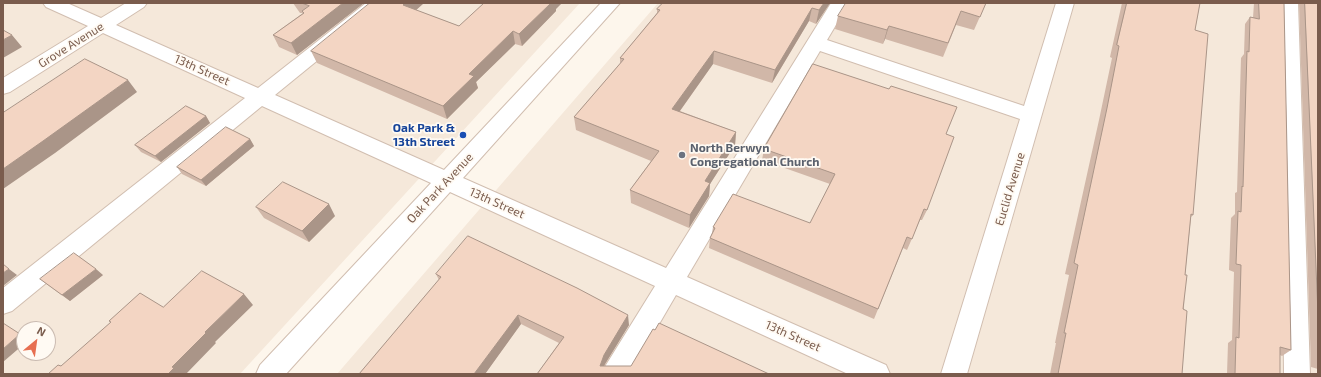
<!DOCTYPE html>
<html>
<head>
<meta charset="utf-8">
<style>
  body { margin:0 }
  #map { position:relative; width:1321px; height:377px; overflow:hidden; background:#fdf6ec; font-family:"Exo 2",sans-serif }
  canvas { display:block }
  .frame { position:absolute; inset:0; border:4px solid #7a5c4d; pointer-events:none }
  .north { position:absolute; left:16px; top:321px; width:40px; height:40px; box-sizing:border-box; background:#fffaf3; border:1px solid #cabbb1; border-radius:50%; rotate:29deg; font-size:11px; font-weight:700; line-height:16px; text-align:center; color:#7a5c4d }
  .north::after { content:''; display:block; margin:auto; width:14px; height:18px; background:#e76f51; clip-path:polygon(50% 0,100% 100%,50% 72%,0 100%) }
</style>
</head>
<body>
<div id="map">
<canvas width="1321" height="377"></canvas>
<div class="frame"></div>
<div class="north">N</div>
</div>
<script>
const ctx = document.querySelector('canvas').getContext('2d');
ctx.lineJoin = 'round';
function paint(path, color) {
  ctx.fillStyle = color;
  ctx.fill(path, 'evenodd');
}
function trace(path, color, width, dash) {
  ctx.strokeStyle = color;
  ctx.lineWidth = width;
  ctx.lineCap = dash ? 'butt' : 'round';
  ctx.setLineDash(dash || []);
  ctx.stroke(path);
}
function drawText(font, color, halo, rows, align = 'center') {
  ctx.font = font + ' "Exo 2",sans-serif';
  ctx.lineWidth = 3.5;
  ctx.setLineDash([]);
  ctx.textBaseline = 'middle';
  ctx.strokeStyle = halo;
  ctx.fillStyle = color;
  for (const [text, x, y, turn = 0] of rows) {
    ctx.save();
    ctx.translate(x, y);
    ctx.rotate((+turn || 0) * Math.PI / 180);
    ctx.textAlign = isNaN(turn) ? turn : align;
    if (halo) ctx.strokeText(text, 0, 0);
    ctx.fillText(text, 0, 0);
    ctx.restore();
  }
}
paint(new Path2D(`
  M3,3H580L240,374H3ZM24,329H48V353H24Z
  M658,3H1318V374H337Z`), '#f5e8da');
const minor = new Path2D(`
  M43,3H67L101,18L126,3H147L144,7L116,25L258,88L366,3H386L383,7L275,95L444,170L601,3H620L463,178L666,268L831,3H849L827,40L1024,106L1056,3H1074L967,374H941L1020,119L820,51L687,277L886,365L890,374H848L676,295L630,374H602L606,365L655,286L450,192L286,374H256L260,365L431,183L262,106L12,311L3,314V288L245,98L103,33L10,92L3,94V78L88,26L46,7Z
  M1280,3H1298L1310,374H1284Z`);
trace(minor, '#d1beb0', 2);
paint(minor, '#fff');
paint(new Path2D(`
  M293,3H364L297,55L279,47L273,35L303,13H300Z
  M424,3L416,10L459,26L556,9V11L522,46L515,44L476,82L478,88L447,119L317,63L311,51Z
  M663,3H830L816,24L809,21L772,83L713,64L680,111L736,132L735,145L710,184L709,196L689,228L631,203L630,190L651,161L576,130L574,117L620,64V58L657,13V9Z
  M986,3L974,30L956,25L943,57L885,39L883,44L835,29L838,16Z
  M1122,3H1200L1195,30L1193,215L1191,217L1185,275L1182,374H1050L1056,343H1055L1069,275L1065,274L1099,120L1112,58L1110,57Z
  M1254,3H1284L1291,350L1282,356L1280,355V374H1227L1228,343L1232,340L1234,272L1229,270L1231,218L1235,214V193L1237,192L1241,58L1244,54L1245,24L1250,17L1253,18Z
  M1299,3H1318V369L1311,367Z
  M206,116L210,123L161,162L141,152L135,145Z
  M946,134L927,210L922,220H920L907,250L903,248L874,319L709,248L710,238L712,233L713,227L810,223L830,184L762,160L764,149Z
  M250,139L254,146L206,186L182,174L177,167Z
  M256,207L335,216L309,242L264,218Z
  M436,274L629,325L604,366L769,374H537L559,343L521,324L485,374H359L439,280Z
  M103,275L70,301L40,279Z`), '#d1b7a8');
paint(new Path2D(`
  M343,3H364L297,55L291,43Z
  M405,3H424L407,18L403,5Z
  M551,3H562L556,9V11L522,46L519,34Z
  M824,3H830L816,24L819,10Z
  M812,8L809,21L772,83L775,70Z
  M889,26L885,39L883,44L887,30Z
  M513,31L515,44L476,82L478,88L447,119L443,106L469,74Z
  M12,35L22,47L3,58V40Z
  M714,51L713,64L672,122V109Z
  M128,80L137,92L55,153L3,189V169Z
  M206,116L210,123L161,162L155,156Z
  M736,132L735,145L710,184L709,196L689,228L690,215L705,181Z
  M250,139L254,146L206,186L201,180Z
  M329,204L335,216L309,242L302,231Z
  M9,269L17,275L3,286V273Z
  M96,269L103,275L70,301L62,295Z
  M244,294L253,305L215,342L216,343L186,374H168L172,367L205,332Z
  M518,315L521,324L485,374H474Z
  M628,315L629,325L605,364L601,374L600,366L604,355Z
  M20,334L24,337V344L3,362V349Z`), '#aa9588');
const building = new Path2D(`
  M302,3H343L291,43L273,35L304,13L302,11L309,6Z
  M370,3H405L403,5L459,26L484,3H551L519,34L513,31L469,74L474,76L443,106L311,51Z
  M663,3H824L819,10L812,8L775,70L714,51L672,109L736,132L705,181L710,183L690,215L630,190L659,151L574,117L624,59L620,58L660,10L657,9Z
  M846,3H986L980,17L961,11L948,43L889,26L887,30L838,16Z
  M1127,3H1200L1195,30L1208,34L1193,215L1191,214L1185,275H1187L1183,309L1187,311L1182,374H1058L1066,333H1064L1078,265L1074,263L1107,108L1119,46L1117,45Z
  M1259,3H1284L1291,350L1280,347V374H1235L1236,337L1239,338L1241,265L1236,264L1238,211L1241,212L1242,186L1243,187L1247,51L1249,52L1250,17L1259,19Z
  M1305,3H1318V313Z
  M3,30L12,35L3,40Z
  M85,59L128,80L43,141L3,169V113Z
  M813,64L889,89L891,86L957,107L946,134L954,137L936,186L927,210L924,209L912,239L907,237L878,309L710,238L715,228L713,227L733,194L810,223L835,174L764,149Z
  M186,106L206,116L155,156L135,145Z
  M226,127L250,139L201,180L177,167Z
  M283,182L329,204L302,231L256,207Z
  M468,236L577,288L628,315L604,355L600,366H631L653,329L655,330L659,323L769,374H537L564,337L518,315L474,374H359L441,277L436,274Z
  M74,253L96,269L62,295L40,279Z
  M3,264L9,269L3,273Z
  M202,271L244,294L205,332L206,333L172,367L174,368L168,374H48L58,365L61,366L111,322L109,321L140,293L163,307Z
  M3,323L20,334L3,349Z`);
paint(building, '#f3d5c3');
trace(building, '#aa9588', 1);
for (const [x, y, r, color] of [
  [463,135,4,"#1a4fb4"],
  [682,155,4,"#6b7280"]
]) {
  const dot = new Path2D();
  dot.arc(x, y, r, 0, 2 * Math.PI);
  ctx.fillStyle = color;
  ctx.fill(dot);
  trace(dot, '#fffaf3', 1.5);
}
drawText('12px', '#7a5c4d', '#fffaf3', [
  ["Grove Avenue",71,45,-32],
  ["13th Street",202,70,24],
  ["Oak Park Avenue",440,188,-47],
  ["Euclid Avenue",1010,189,-73],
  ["13th Street",497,203,24],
  ["13th Street",793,336,24]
]);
drawText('bold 12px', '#164399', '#fffaf3', [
  ["Oak Park &",455,128],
  ["13th Street",455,142]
], 'right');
drawText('bold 12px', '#5b616d', '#fffaf3', [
  ["North Berwyn",690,148],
  ["Congregational Church",690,162]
], 'left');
</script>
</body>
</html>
